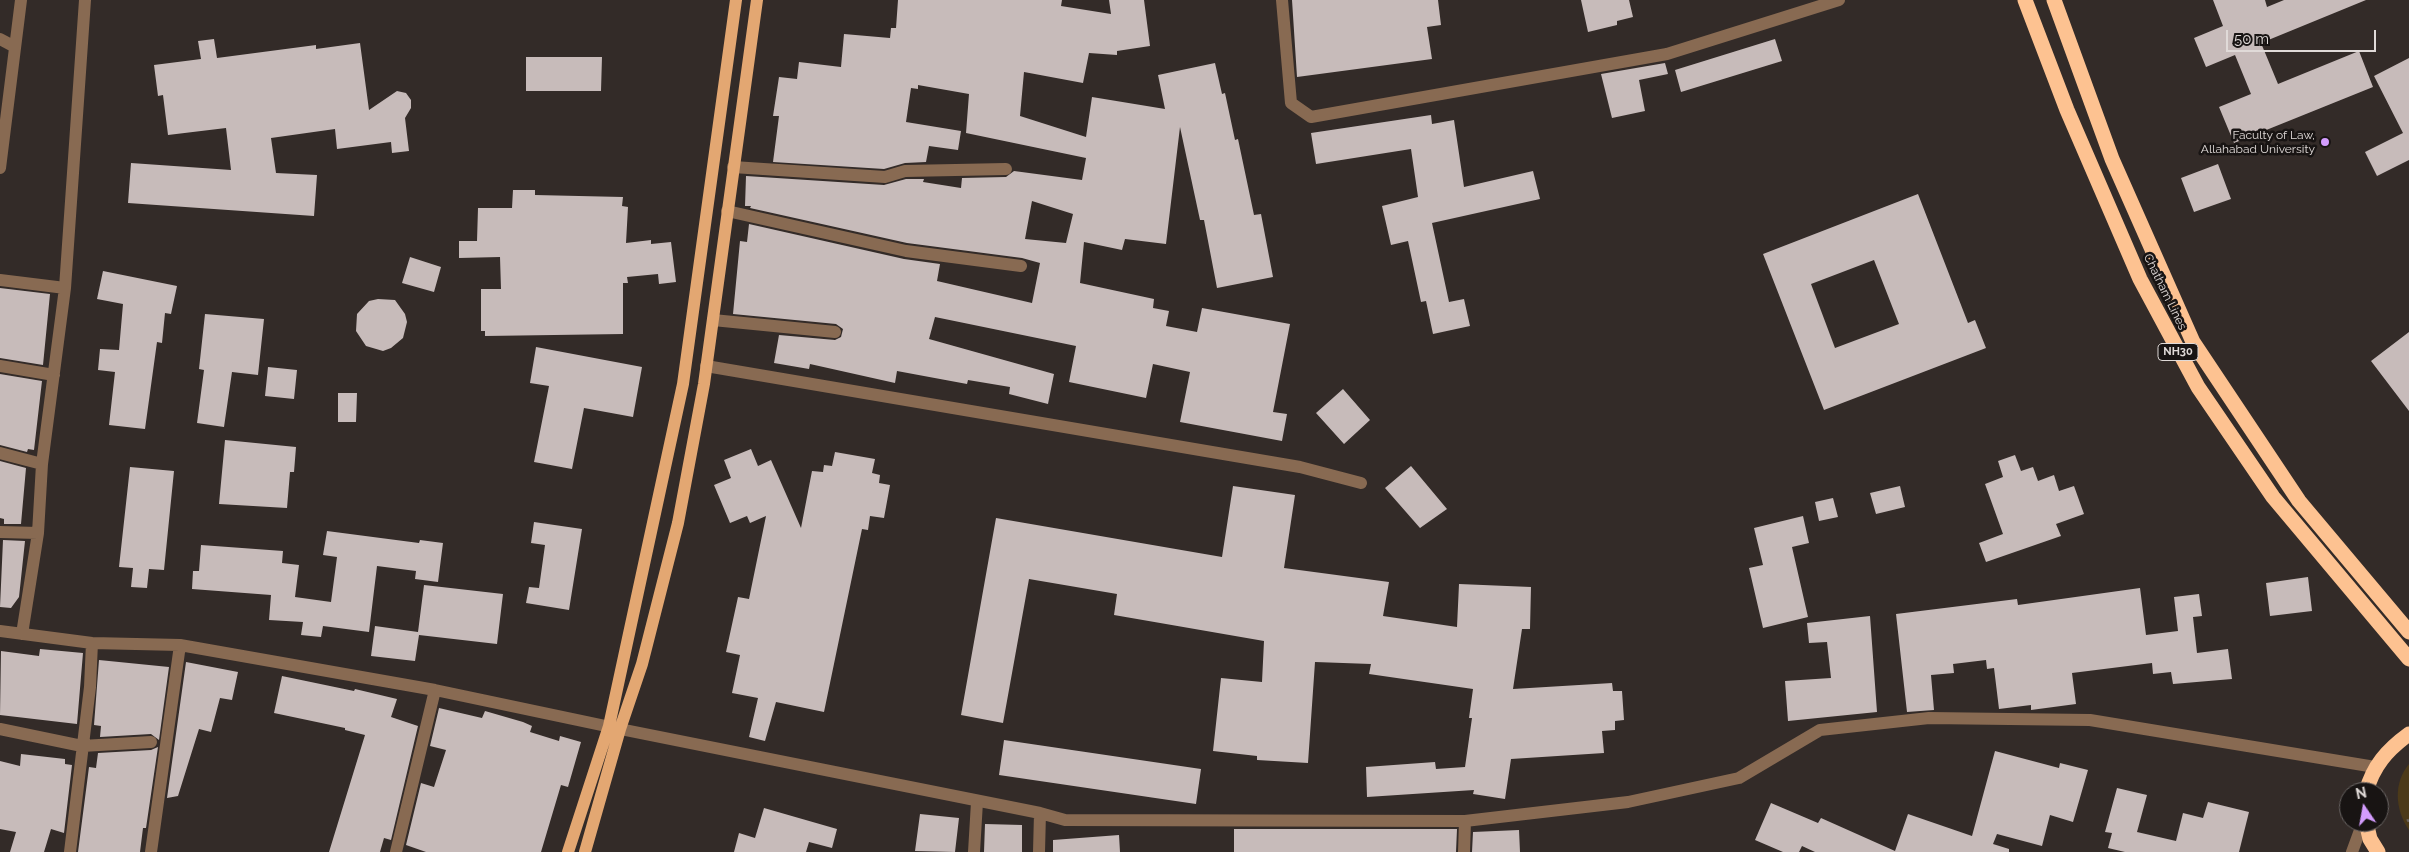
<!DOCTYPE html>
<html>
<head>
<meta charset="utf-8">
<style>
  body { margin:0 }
  #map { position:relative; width:2409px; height:852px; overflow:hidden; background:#332b28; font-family:Raleway,sans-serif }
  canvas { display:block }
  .north { position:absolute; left:2339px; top:782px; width:50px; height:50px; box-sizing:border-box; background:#181413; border:1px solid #686362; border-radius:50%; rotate:348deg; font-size:14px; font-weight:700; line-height:20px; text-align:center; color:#e0dad8 }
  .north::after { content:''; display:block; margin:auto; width:18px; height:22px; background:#d39cfd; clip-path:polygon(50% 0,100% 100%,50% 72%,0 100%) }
  .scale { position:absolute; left:2226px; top:30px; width:150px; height:22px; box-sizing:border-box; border:2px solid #e0dad8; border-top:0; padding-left:6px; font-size:15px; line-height:18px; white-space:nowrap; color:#e0dad8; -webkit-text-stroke:4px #181413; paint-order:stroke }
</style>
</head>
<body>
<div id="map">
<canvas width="2409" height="852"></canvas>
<div class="north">N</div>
<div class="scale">50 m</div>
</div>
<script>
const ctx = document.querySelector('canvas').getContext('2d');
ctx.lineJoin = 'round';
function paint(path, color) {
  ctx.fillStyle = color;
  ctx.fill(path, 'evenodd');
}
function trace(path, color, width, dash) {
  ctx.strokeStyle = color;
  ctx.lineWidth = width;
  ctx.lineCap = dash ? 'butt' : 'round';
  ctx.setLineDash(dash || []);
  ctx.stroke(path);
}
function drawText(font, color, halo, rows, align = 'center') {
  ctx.font = font + ' Raleway,sans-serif';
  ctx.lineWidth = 5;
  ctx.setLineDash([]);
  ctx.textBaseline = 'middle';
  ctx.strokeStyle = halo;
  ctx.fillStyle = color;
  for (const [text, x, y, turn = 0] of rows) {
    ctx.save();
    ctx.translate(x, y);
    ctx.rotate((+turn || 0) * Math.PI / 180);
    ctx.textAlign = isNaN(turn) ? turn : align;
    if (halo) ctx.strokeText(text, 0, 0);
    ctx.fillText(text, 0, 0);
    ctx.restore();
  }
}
paint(new Path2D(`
  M2409,764V830C2395,810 2393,783 2409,764Z`), '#4c3a19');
paint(new Path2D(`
  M898,0H1062L1061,6L1111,14L1109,0H1144L1150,46L1117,51V55L1089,53L1083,83L1024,72L1020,116L1086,137L1092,97L1165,109L1158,75L1215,63L1222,94L1225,93L1235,140L1238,139L1254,215L1261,214L1273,277L1217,288L1204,220H1200L1180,127L1166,244L1125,239L1122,250L1084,242L1080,283L1154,299L1153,308L1169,311L1166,326L1197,332L1202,308L1290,324L1273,412L1287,414L1282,441L1180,422L1190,372L1153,364L1146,398L1069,382L1076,346L935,317L929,339L1054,374L1048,404L1009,394L1010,387L968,380L967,384L897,371L895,383L810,364L809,369L774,363L779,335L835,340L841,337L843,329L836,324L733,314L740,241L747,242L749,224L904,259L940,264L937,281L1032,303L1040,263L1022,258L907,243L750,208L751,206H745L746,176L884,185L906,179H924L923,182L961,188L962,178L1006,177L1014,171L1082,180L1086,158L966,133L969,94L918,85V89L911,88L906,122L961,131L958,150L929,146L926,162L905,163L884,169L773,162L779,116H773L779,77L797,79L799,62L841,67L844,34L890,38L891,28H896ZM1032,201L1073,214L1066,243L1025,239Z
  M1292,0H1438L1441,25L1427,27L1432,59L1297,77Z
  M1581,0H1629L1633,17L1617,21V25L1588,32Z
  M2213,0H2265L2267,7L2284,0H2366L2261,43L2278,84L2359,51L2373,87L2234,143L2219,107L2251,94L2235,55L2206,67L2194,38L2223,26Z
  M214,39L217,58L316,45V49L360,43L369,110L397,91L406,93L411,100V108L405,118L409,151L392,153L391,142L337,149L335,129L271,138L276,173L317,175L314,216L128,203L131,163L231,170L226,128L168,135L163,95L158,96L154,65L201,59L198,41Z
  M1775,39L1782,61L1681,92L1675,70Z
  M526,57H602L601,91H526Z
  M2409,58V160L2377,176L2365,152L2403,133L2374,76Z
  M1665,63L1668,74L1639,80L1645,111L1612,118L1601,74Z
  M1431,115L1432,124L1454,120L1464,187L1533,171L1540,199L1432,223L1449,302L1464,299L1470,326L1433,334L1426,301L1421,302L1408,241L1391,245L1382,206L1418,197L1411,149L1316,164L1311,133Z
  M2218,164L2231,199L2194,212L2181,178Z
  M513,190H535V195L623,197L622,206L628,207L626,243L651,240V244L671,242L676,282L659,284L658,274L627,277L628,283H623V334L485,336V331H481V289H501L500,257L459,258V241H477L478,208H512Z
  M1918,194L1968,323L1975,320L1986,348L1824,410L1763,254ZM1874,260L1899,324L1835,348L1811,284Z
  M410,257L441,267L434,292L402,283Z
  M103,271L177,286L171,314L165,313L162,343L157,342L145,429L109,425L115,372L98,370L100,349L119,350L123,304L97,299Z
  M0,288L50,294L43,365L0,358Z
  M378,299L395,300L405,314L407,322L403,338L391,348L383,351L366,346L356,331L357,314L369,301Z
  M205,314L264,319L258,375L232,372L224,427L197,423L204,370L199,369Z
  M2409,332V411L2371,361Z
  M536,347L642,367L633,417L584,408L572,469L534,462L549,386L530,383Z
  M268,367L297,370L294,399L265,396Z
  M0,374L42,381L34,450L28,449L27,452L0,445Z
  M1343,389L1370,420L1344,444L1316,413Z
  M338,393H357L356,422H338Z
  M225,440L296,447L294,472H290L287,508L219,504Z
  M751,449L758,466L771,460L801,528L812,471L823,472L824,465L832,466L835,452L875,459L872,473L880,475L879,483L890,485L884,518L870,516L868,530L862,529L824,712L776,702L765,741L749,737L758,698L732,693L740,655L726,652L738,597L749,599L766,516L750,523L747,516L730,523L714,485L731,478L724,460Z
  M2015,455L2021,471L2033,467L2038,481L2054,475L2059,491L2074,486L2084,514L2056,524L2061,536L1986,562L1979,543L2003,534L1985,484L2003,477L1998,461Z
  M0,461L26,468L21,524H4V519L0,518Z
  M1411,466L1447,509L1420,528L1385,488Z
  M130,467L174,471L164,570L149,569L147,588L131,587L133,568L119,567Z
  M1233,486L1295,495L1284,568L1389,582L1383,616L1457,627L1459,584L1531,587L1530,629H1522L1513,689L1612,683L1613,691H1622L1624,720L1615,721V730L1602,731L1604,753L1511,759L1505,799L1473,794L1474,790L1367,797L1366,767L1435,762L1436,769L1465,767L1472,718H1469L1473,689L1369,674L1371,664L1315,662L1308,763L1257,760V756L1213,751L1221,678L1262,682L1264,641L1114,615L1117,594L1029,579L1003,723L961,715L996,518L1222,557Z
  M1900,486L1905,507L1876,514L1870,493Z
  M1833,498L1838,517L1819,521L1815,502Z
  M1803,516L1809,543L1792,547L1808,617L1763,628L1749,568L1763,565L1754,528Z
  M534,522L582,529L569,610L526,603L529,587L539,588L545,545L531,543Z
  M327,531L419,543L420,540L443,543L438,582L415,579L416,571L377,566L369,632L323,626L321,637L301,635L303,622L269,620L271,595L192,589L193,571H199L201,545L283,551L282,563L299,565L295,597L331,602L337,557L323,555Z
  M3,540L25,541L19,597L11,608L0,607Z
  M2308,577L2312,611L2270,616L2266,583Z
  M424,585L503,594L497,644L419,635L415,661L371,656L375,626L418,632Z
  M2140,588L2146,635L2178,631L2174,597L2199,594L2202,616L2193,617L2197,653L2228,649L2232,679L2173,684L2171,672L2153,674L2152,663L2072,673L2076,704L2031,710V705L1999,709L1994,668L1987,669L1986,660L1953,664L1954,673L1931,675L1934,710L1907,712L1896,614L2017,599L2018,605Z
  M1870,616L1877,712L1788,721L1785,681L1831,678L1827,642L1809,643L1807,623Z
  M40,649L83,653L77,724L0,715L1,651L39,656Z
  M99,660L169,667L159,740L151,734L100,737L101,726L94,725Z
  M186,662L238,672L232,700L220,698L211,732L199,729L178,796L167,798Z
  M282,676L354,691L355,689L397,699L391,717L418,726L391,840L384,838L380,852H329L365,735L345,730V728L274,713Z
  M439,708L482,718L485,711L523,722L532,726L530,732L559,741L560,736L581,742L568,787L561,785L541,852H426L406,845L421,783L434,787L446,750L430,746Z
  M1004,740L1201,769L1196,804L999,775Z
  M158,747L146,828H143L140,852H78L89,767L96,768L98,753L151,750Z
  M1995,751L2059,768L2060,763L2088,770L2073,822L2050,815L2042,846L1997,834L1993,844L2009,849V852H1815L1802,846L1799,852H1783L1755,840L1771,803L1818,823L1821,818L1895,851L1908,814L1972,836Z
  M21,754L65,759V764L72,765L64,833L51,829L44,852H10L16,832L0,829V761L20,766Z
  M2117,788L2147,795L2137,832L2176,841L2183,813L2203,818L2208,802L2249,812L2239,852H2125L2108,848L2112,833L2105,832Z
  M764,808L837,829L832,848L809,842L806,852H734L739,833L755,838Z
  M920,814L959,818L955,852L915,851Z
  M985,824L1022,825V852H984Z
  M1234,829H1457L1456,852H1234Z
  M1519,830L1520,852H1472L1473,832Z
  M1119,835L1120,852H1053V840Z`), '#c7bbba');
trace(new Path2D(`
  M2407,821L2409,820`), '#6c6562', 3, [2.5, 2.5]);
trace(new Path2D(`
  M1282,0L1291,103L1311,117L1667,54L1839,0
  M0,39L15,47
  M733,167L885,177L905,171L1006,169
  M0,168L21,0
  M727,211L906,251L1021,266
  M0,280L65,288
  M713,320L835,332
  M0,366L54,375
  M706,366L1300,467L1361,483
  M0,453L42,464
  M0,532L38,533
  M0,631L92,643L180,645L435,690L620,729L1040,813L1065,820L1465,821L1628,802L1739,778L1820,730L1929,718L2090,720L2375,767
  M22,634L38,533L42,464L65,288L85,0
  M0,729L82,746L151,742
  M70,852L90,687L92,643
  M151,852L180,645
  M396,852L435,690
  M974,852L977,802
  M1039,852L1040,813
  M1464,852L1465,821
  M2352,852L2363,822`), '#886a52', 12);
trace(new Path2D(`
  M568,852L609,726L683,384L736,0
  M585,852L620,729L642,664L678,523L704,384L757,0`), '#e3a772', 12);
trace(new Path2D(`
  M2025,0L2067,110L2140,279L2198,387L2273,497L2409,659
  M2054,0L2112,159L2193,342L2299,501L2409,632
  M2366,792C2373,766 2387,750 2409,734
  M2366,822L2370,839L2378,852`), '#fdc291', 15);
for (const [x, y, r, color] of [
  [2325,142,5,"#d39cfd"]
]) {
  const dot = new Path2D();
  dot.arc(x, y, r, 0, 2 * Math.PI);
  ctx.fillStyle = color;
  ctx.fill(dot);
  trace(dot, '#181413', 2);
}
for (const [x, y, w] of [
  [2178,352,40]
]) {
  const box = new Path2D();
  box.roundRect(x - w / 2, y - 8.5, w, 17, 4);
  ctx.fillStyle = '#181413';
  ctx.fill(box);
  trace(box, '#e0dad8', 1);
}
drawText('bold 11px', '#e0dad8', null, [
  ["NH30",2178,352]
]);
drawText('12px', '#e0dad8', '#181413', [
  ["Faculty of Law,",2315,135],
  ["Allahabad University",2315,149]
], 'right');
drawText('12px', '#e0dad8', '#181413', [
  ["Chatham Lines",2165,292,64]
]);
</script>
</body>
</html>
